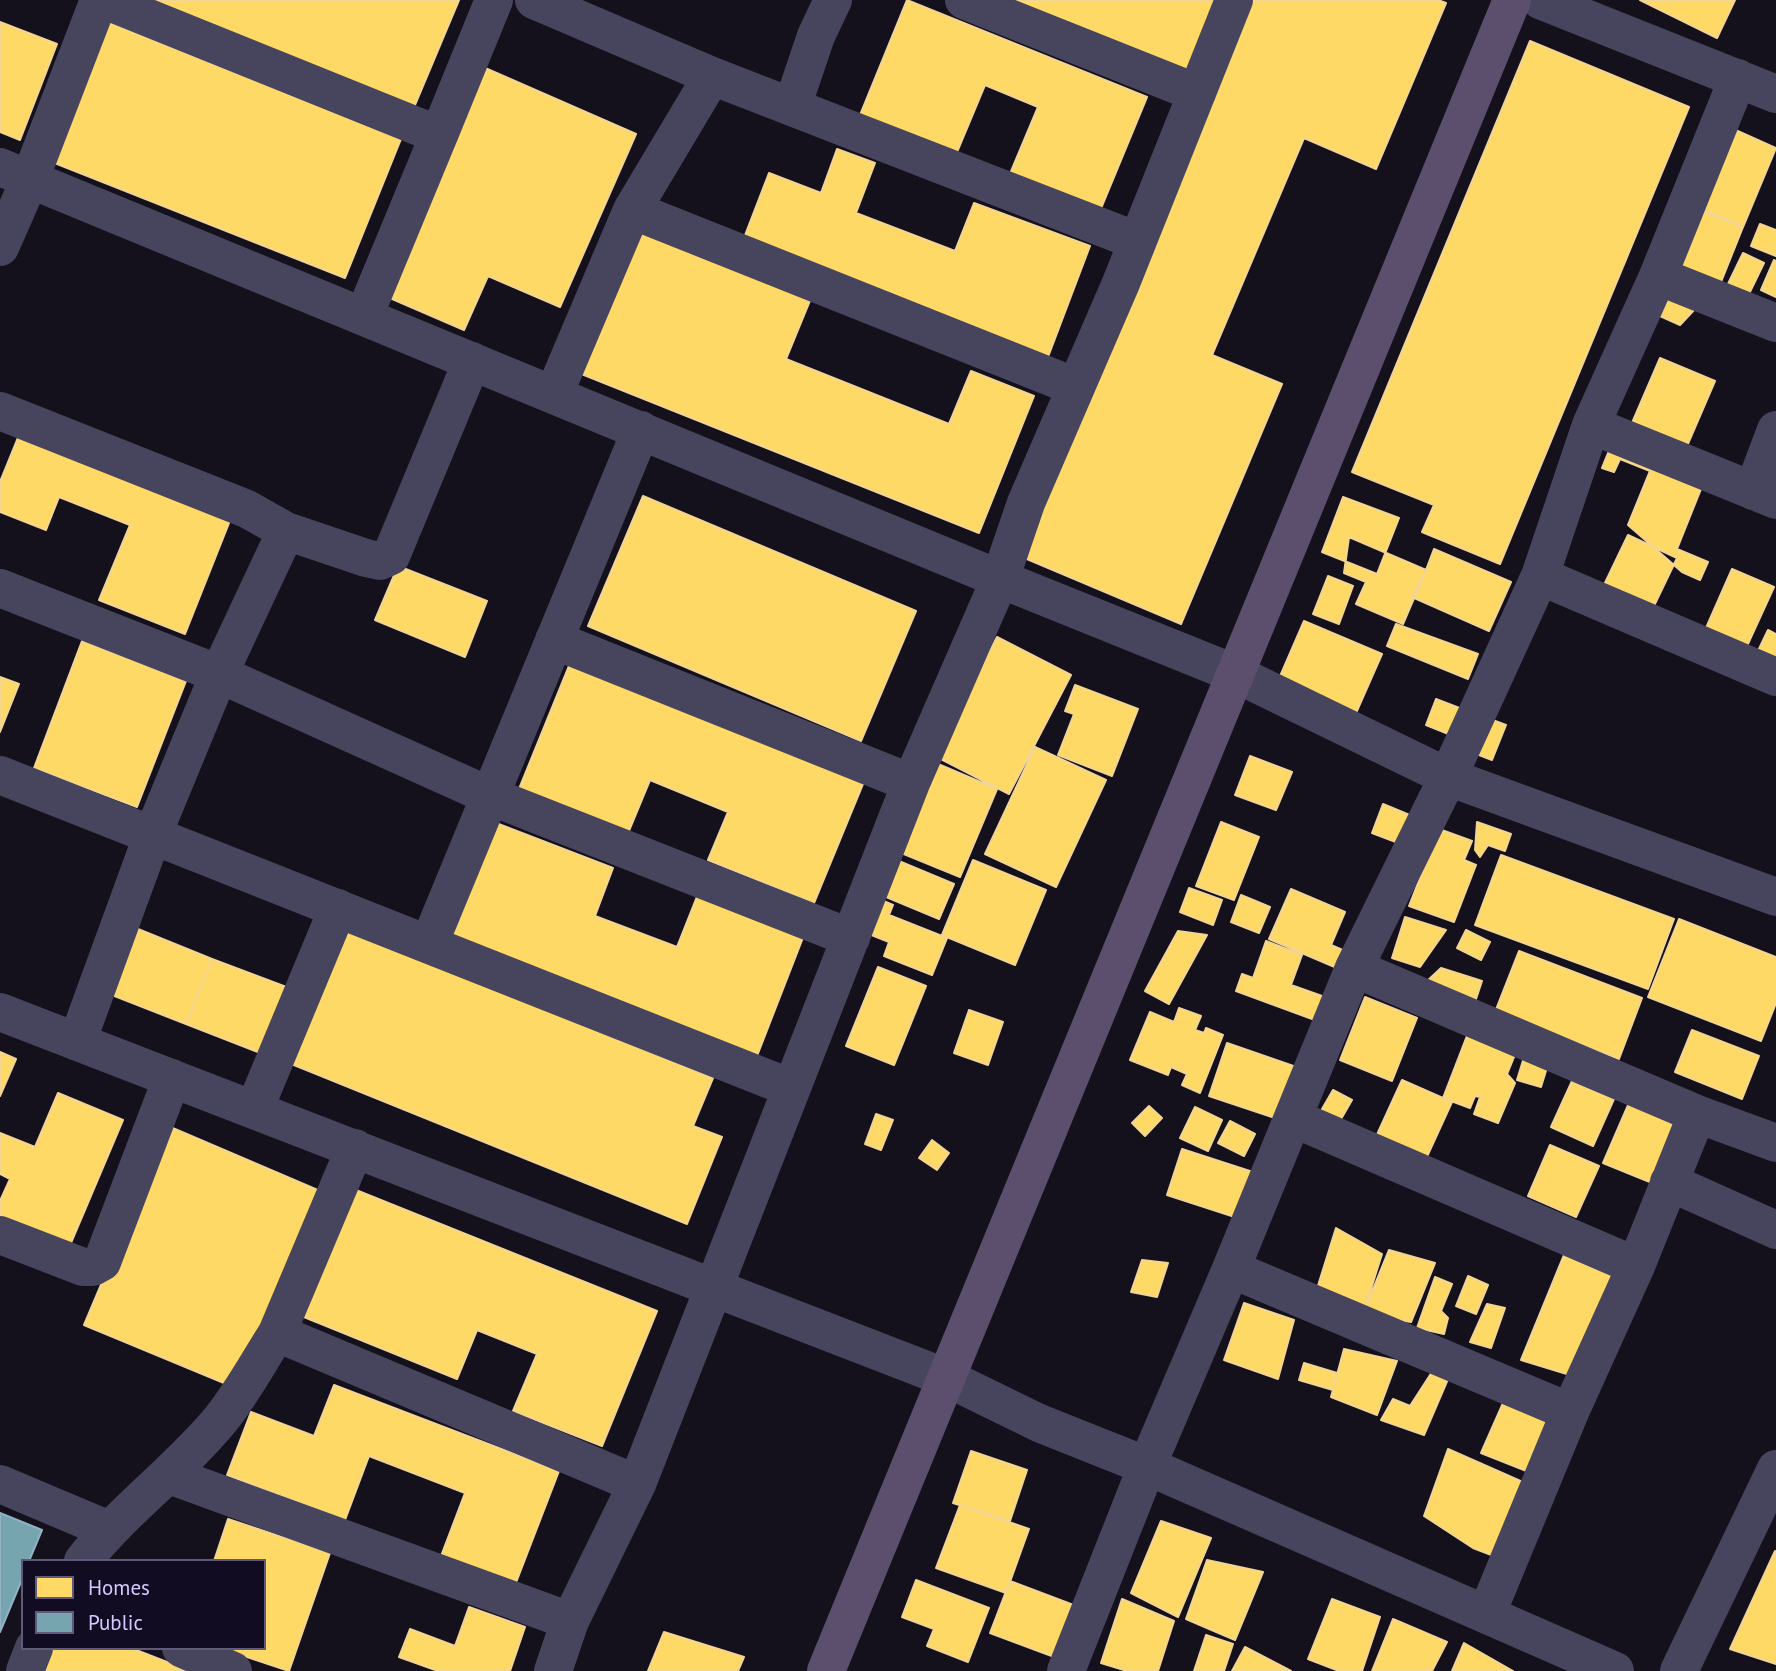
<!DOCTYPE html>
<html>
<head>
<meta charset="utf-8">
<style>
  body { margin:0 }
  #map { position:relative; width:1776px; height:1671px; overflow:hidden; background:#14111c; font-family:"PT Sans",sans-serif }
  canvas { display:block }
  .legend { position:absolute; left:21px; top:1559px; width:245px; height:91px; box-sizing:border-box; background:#110c21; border:2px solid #5f597a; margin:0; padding:9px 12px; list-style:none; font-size:21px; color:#d4ccff }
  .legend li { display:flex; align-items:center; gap:14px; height:35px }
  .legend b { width:35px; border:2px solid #5f597a }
</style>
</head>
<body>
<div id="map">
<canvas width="1776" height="1671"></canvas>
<ul class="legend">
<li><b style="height:19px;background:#ffd966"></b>Homes</li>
<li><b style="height:19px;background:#76a5af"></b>Public</li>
</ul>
</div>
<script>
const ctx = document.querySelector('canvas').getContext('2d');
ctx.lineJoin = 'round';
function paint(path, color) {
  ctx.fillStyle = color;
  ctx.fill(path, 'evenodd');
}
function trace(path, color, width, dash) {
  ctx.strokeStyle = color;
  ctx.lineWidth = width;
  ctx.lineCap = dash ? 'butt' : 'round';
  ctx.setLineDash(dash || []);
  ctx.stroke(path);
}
const homes = new Path2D(`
  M142,0H459L412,112Z
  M907,0L1147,97L1097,218L1007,181L1038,107L985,85L952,164L856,125Z
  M1005,0H1224L1192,77Z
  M1249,0H1438L1446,3L1376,169L1304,138L1212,355L1282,384L1181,624L1015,554Z
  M1640,0H1735L1717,38Z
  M98,18L401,139L345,278L42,158Z
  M0,22L57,44L20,140L0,132Z
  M1530,41L1689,107L1500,564L1422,532L1434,505L1352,472Z
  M476,64L636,134L560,307L488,276L464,330L376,292Z
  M1731,128L1776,148L1743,227L1696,206Z
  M837,149L875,163L856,213L955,251L974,203L1090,246L1048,357L742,243L769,173L821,193Z
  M1700,210L1743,227L1721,282L1678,265Z
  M1760,224L1776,230V256L1751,246Z
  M627,225L811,298L786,359L949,424L971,371L1034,396L979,533L569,369Z
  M1743,253L1764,263L1747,298L1726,288Z
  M1774,260L1776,261V297L1761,290Z
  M1669,297L1695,309L1680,325L1660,316Z
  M1660,358L1715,381L1687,446L1632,423Z
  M22,428L233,513L185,634L99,600L130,525L59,497L46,530L0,512V482Z
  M1609,451L1701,489L1677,549L1708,562L1700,580L1682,572L1628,525L1650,471L1620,459L1614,472L1602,468Z
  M643,496L916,611L861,741L588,626Z
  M1343,497L1399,518L1377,574L1322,552Z
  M1628,535L1677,558L1652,610L1603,587Z
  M1349,537L1426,570L1403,624L1356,604L1366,582L1344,573Z
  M1434,549L1511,582L1489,631L1412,597L1426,570Z
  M398,566L487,601L465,657L375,620Z
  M1732,569L1774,587L1747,646L1706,628Z
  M1328,576L1353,586L1339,624L1313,614Z
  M1304,621L1382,654L1356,713L1278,681Z
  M1396,624L1478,654L1468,679L1387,646Z
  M1768,630L1776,634V662L1757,653Z
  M997,637L1071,675L1009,794L935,756Z
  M82,641L186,681L137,807L34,768Z
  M571,661L865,779L814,903L708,860L728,812L650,780L626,838L517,794Z
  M0,677L19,684L0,732Z
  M1075,685L1138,709L1112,776L1058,755L1074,714L1065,711Z
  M1436,699L1462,709L1451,735L1426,725Z
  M1479,715L1506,725L1492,760L1466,750Z
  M1035,747L1106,780L1056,887L985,854Z
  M1250,756L1292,772L1276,810L1235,795Z
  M931,761L997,789L960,877L894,850Z
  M1383,804L1412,816L1401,844L1372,833Z
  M1221,822L1259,837L1234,900L1196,886Z
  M1477,822L1511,834L1505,851L1488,845L1480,857L1475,850Z
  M496,823L613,868L595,916L677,947L698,894L804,935L757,1056L451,939Z
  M1439,829L1472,841L1464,860L1476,865L1454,922L1409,906Z
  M1501,855L1674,919L1648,989L1475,925Z
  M894,859L954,884L939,919L879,894Z
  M973,860L1046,890L1015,965L942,935Z
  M1189,888L1222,900L1213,925L1180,912Z
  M1291,889L1345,912L1331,945L1352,954L1344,971L1269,939Z
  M1241,895L1270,907L1259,933L1231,922Z
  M881,900L893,905L889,915L947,938L932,975L884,956L889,942L869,934Z
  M1405,917L1446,930L1420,967L1392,958Z
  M1679,919L1776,957V1003L1761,1041L1648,997Z
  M344,928L713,1078L693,1126L722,1137L687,1224L289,1063Z
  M138,929L212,959L186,1024L112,995Z
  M1466,930L1490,942L1481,960L1457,948Z
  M1178,931L1207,935L1169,1004L1145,991Z
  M1266,941L1302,955L1291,985L1322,996L1323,1023L1236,991L1242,974L1253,978Z
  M1519,951L1642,998L1619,1059L1495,1012Z
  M212,959L289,988L263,1054L186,1024Z
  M878,967L926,986L894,1065L846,1046Z
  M1441,968L1482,981L1476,999L1425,983Z
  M1365,997L1417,1018L1392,1081L1340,1060Z
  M1179,1008L1201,1016L1195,1030L1204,1033L1206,1028L1223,1035L1200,1093L1182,1085L1187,1074L1171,1067L1168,1075L1130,1060L1150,1012L1174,1022Z
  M969,1010L1003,1022L988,1065L954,1053Z
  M1470,1028L1518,1047L1507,1074L1515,1083L1498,1123L1474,1114L1480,1097L1475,1096L1470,1108L1443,1098Z
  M1692,1030L1759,1056L1742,1099L1675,1072Z
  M1227,1043L1305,1070L1287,1122L1209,1096Z
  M0,1052L16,1059L0,1096Z
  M1525,1054L1549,1061L1541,1087L1517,1080Z
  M1402,1080L1452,1102L1425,1161L1375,1139Z
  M1572,1081L1614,1099L1593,1146L1551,1127Z
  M1333,1090L1352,1100L1337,1126L1318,1116Z
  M58,1093L123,1120L65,1257L0,1229V1201L10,1179L0,1174V1133L35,1147Z
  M1632,1096L1691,1121L1662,1187L1603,1163Z
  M1149,1106L1162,1118L1145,1136L1132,1123Z
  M1195,1107L1222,1120L1208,1151L1180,1138Z
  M876,1114L893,1120L881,1150L865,1144Z
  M1230,1121L1255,1134L1244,1156L1218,1143Z
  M168,1126L320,1191L236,1388L84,1325Z
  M932,1140L949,1153L937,1170L919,1158Z
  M1550,1145L1599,1166L1576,1217L1528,1196Z
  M1182,1149L1259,1174L1244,1220L1167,1195Z
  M351,1188L657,1311L602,1446L513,1411L537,1354L477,1330L457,1379L299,1315Z
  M1336,1228L1382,1254L1365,1308L1316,1292Z
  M1389,1250L1435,1263L1411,1322L1363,1314Z
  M1564,1255L1613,1276L1570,1375L1521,1360Z
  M1142,1260L1168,1263L1157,1297L1131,1292Z
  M1468,1276L1488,1285L1476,1314L1456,1306Z
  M1435,1277L1452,1284L1441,1311L1448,1318L1444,1334L1417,1328Z
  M1244,1303L1294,1320L1278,1379L1224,1360Z
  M1487,1304L1505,1308L1491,1348L1470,1342Z
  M1344,1349L1397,1361L1377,1415L1331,1397Z
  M1304,1363L1337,1373L1333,1390L1299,1380Z
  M1432,1372L1448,1379L1424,1435L1381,1420L1393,1399L1410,1406Z
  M334,1385L559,1471L512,1593L438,1564L465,1493L369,1456L345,1520L227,1475L251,1412L314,1436Z
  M1507,1394L1554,1419L1529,1472L1481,1453Z
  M1448,1449L1525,1483L1494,1556L1473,1548L1424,1516Z
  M971,1451L1027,1470L1010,1521L953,1503Z
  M960,1505L1029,1529L1006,1593L936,1568Z
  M228,1519L330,1553L289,1671L220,1648H264V1561H214Z
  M1161,1521L1211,1538L1178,1617L1131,1593Z
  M1775,1551L1776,1552V1664L1730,1649Z
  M1207,1560L1263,1572L1235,1640L1186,1619Z
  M916,1580L989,1608L968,1662L927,1646L934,1629L902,1617Z
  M1010,1581L1084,1609L1065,1661L990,1633Z
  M1122,1599L1174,1621L1158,1671H1127L1101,1663Z
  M1332,1599L1380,1617L1362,1671H1339L1308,1659Z
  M469,1607L525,1627L510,1671H438L399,1657L410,1629L455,1646Z
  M1393,1619L1447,1642L1432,1671H1372Z
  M664,1632L744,1657L738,1671H648Z
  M1206,1635L1233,1644L1224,1671H1194Z
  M1464,1643L1513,1671H1452Z
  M1245,1647L1291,1671H1232Z
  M49,1648H131L190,1671H40Z`);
paint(homes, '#ffd966');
trace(homes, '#f2d594', 2);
const public = new Path2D(`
  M0,1513L42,1530L29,1561H23V1577L0,1632Z`);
paint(public, '#76a5af');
trace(public, '#92b1c7', 2);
trace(new Path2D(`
  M104,0L439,135L364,316
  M534,0L712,76
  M964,0L1197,93
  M1540,0L1776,94
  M792,107L816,36L833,0
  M439,135L494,0
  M0,167L1000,579L1236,674L1448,777L1776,897
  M632,210L712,76L1137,241
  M0,247L30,179L99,0
  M1658,276L1776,323
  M554,394L632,210L1076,387
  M0,411L247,509L286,531L219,674L153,834L77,1042
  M1591,425L1776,500
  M1753,491L1776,430
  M286,531L366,558L380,561L391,556L472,361
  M1540,576L1776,677
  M0,588L219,674L490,796L851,938
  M554,640L911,783
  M0,775L791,1088
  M429,944L641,430
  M1354,968L1697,1114L1776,1143
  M0,1012L947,1378L1039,1423L1147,1466L1615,1671
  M254,1110L338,908
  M1293,1118L1636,1266
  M355,1148L277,1333L637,1484
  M1669,1182L1776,1230
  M0,1235L83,1267H93L102,1262L172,1078
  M1231,1269L1570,1412
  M169,1475L570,1621
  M0,1484L109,1530
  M83,1561C124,1509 179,1470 221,1419C242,1393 259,1361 277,1333
  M1487,1613L1570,1412L1636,1266L1697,1114
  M181,1648L233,1671
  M25,1671L34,1648
  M553,1671L570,1621L637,1484L911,783L1000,579L1026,503L1121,283L1234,0
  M1066,1671L1147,1466L1231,1269L1354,968L1448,777L1540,576L1591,425L1658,276L1738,78
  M1679,1671L1776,1469`), '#47455d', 38);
trace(new Path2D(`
  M826,1671L1512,0`), '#5c4f6e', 38);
</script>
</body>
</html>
